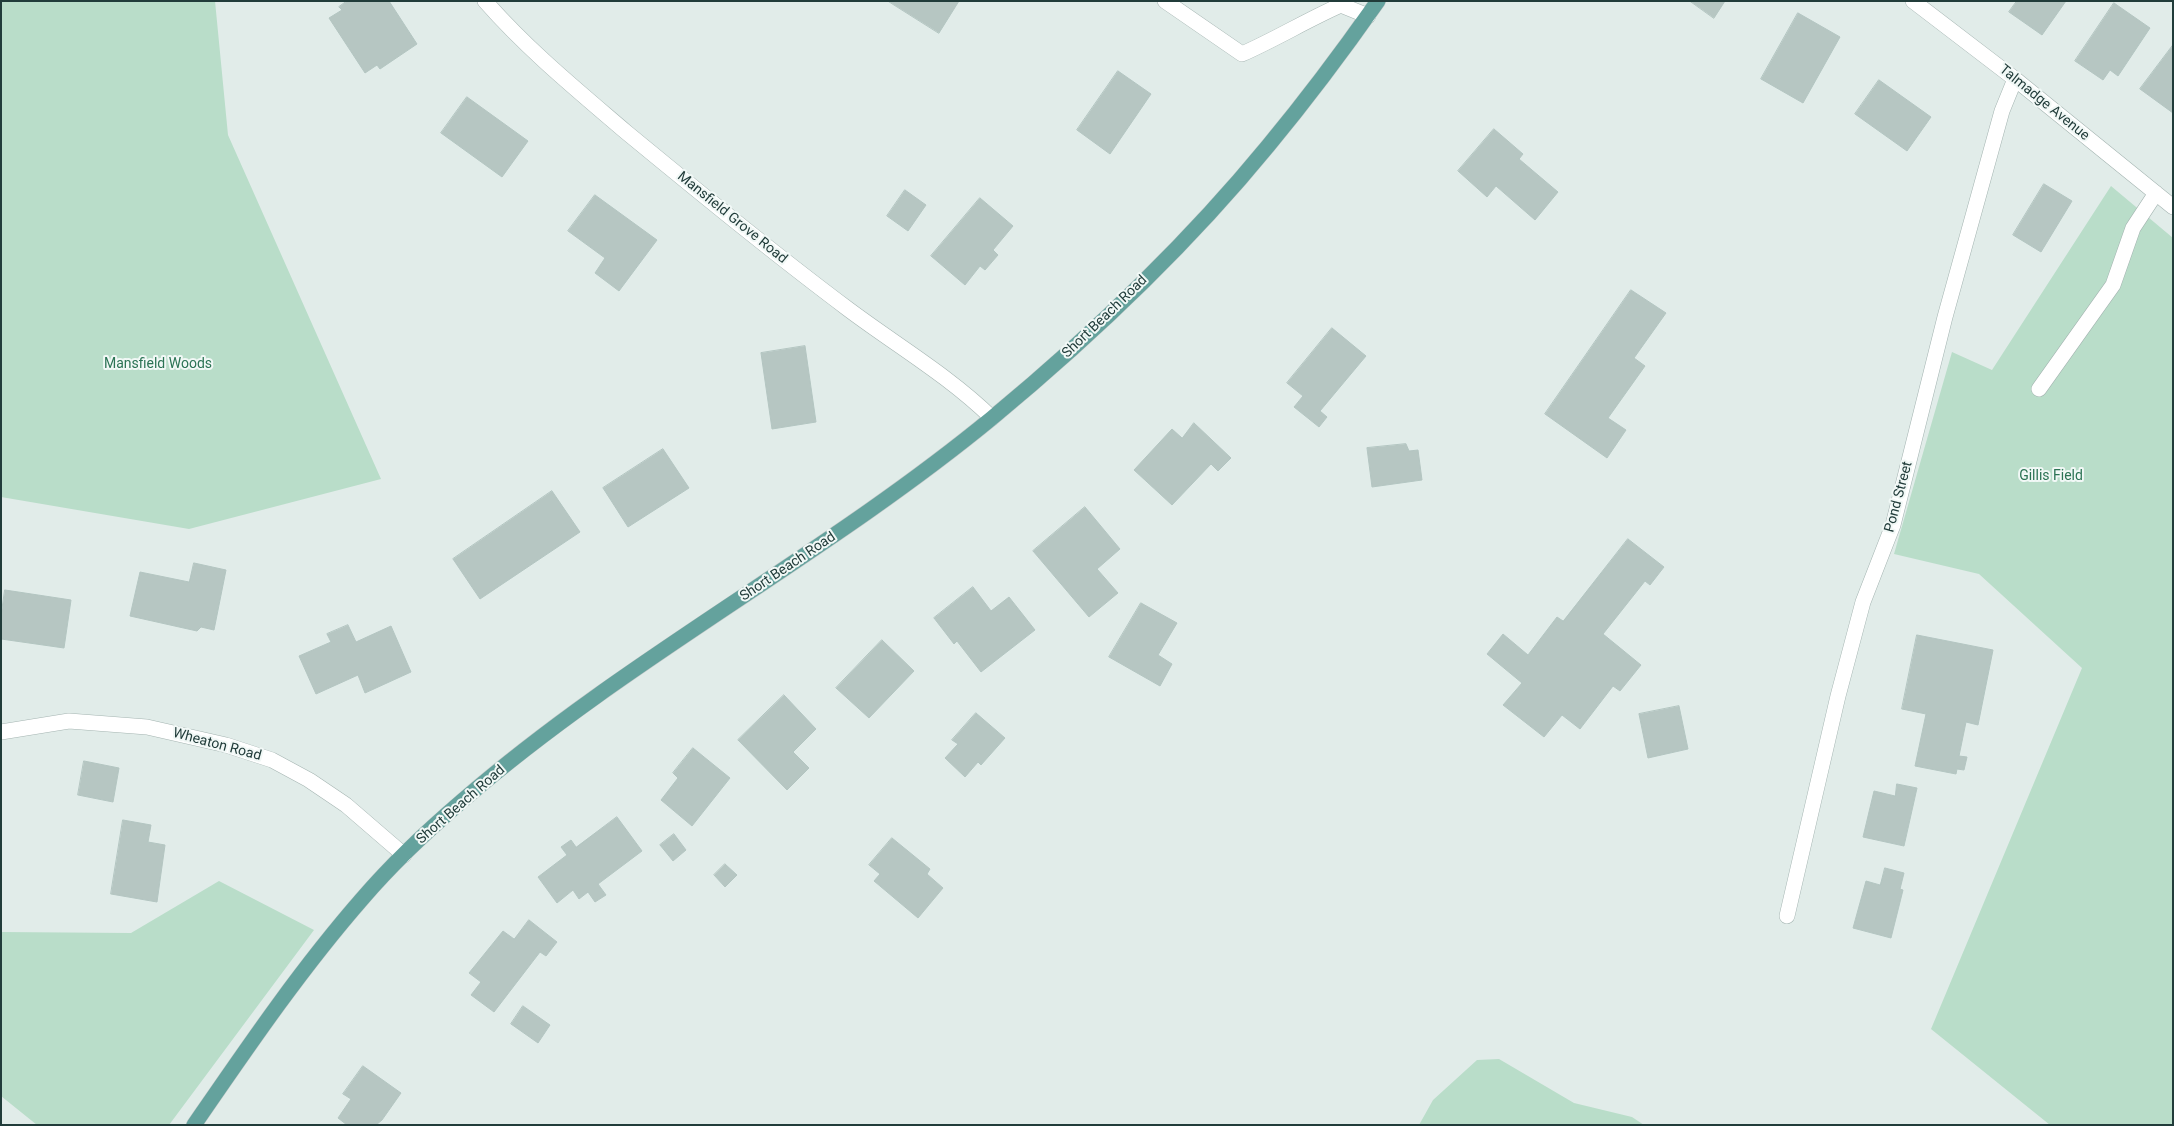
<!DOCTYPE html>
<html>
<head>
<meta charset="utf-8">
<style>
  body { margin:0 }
  #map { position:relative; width:2174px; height:1126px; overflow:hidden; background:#e1ece9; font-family:Roboto,sans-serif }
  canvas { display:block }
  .frame { position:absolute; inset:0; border:2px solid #213c3a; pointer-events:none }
</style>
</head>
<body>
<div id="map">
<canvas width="2174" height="1126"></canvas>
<div class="frame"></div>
</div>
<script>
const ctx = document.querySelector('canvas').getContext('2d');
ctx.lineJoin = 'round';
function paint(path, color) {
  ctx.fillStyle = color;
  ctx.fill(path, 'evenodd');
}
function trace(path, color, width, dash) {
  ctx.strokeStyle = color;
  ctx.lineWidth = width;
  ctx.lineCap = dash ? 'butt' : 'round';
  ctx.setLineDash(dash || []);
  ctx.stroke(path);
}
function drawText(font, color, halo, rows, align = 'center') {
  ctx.font = font + ' Roboto,sans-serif';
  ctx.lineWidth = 4;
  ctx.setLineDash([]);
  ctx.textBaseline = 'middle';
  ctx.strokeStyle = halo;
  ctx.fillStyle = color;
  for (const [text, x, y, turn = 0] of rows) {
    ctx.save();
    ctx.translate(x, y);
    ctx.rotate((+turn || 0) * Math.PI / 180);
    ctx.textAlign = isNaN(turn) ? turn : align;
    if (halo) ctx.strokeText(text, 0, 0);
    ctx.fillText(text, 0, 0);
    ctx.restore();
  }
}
paint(new Path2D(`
  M1,1H215L228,135L381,479L189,529L1,497Z
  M2111,186L2173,238V1125H2050L1931,1029L2082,668L1979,574L1894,554L1952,352L1992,370Z
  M219,881L314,930L169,1125H37L1,1096V932L131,933Z
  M1499,1059L1574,1103L1632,1117L1644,1125H1419L1433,1100L1477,1060Z`), '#b9ddc9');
const building = new Path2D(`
  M347,1H389L417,44L380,69L377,65L365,73L329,18L342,10L339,7Z
  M888,1H959L939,33Z
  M1690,1H1725L1714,18Z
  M2017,1H2066L2042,35L2009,12Z
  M2114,3L2150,28L2118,76L2110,70L2103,80L2075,61Z
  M1798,13L1840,37L1803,103L1761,79Z
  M2173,45V113L2140,89Z
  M1118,71L1151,94L1110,154L1077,130Z
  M1879,80L1931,117L1907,151L1855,114Z
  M467,97L528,141L502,177L441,133Z
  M1494,129L1523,154L1519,159L1558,192L1535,220L1496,186L1487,197L1458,171Z
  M2044,184L2072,201L2041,252L2013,235Z
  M905,190L926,205L908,231L887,216Z
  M595,195L657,240L619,291L595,273L605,258L568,231Z
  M980,198L1013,226L993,250L998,255L985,270L980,266L965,285L931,256Z
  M1631,290L1666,313L1634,358L1645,366L1608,418L1626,430L1607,458L1545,414Z
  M1332,328L1366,356L1320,411L1327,417L1319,427L1294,407L1303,396L1287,383Z
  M805,346L816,422L772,429L761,353Z
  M1194,423L1231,458L1218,471L1211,464L1172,505L1134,470L1172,429L1182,438Z
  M1406,444L1409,451L1418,450L1422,480L1372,487L1367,448Z
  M663,449L689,488L628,527L603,488Z
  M552,491L580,532L480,599L453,559Z
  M1085,507L1120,549L1097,569L1118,593L1089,617L1033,551Z
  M1628,539L1664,567L1650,585L1645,581L1603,634L1641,665L1620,691L1613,686L1580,729L1562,715L1544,737L1503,705L1522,683L1487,654L1503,634L1528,655L1557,617L1563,621Z
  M194,563L226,570L214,630L201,627L197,631L130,616L140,572L189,582Z
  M973,587L991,611L1009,597L1035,630L981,672L957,641L954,644L934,618Z
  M5,590L71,600L64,648L1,639V616Z
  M1141,603L1177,623L1158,655L1172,664L1160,686L1109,657Z
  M348,625L356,642L391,626L411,672L365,693L358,675L316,694L299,656L331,642L327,634Z
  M1917,635L1993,650L1978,725L1966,722L1959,756L1967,757L1964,770L1957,769L1956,774L1915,766L1926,714L1902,709Z
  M882,640L914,671L869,718L836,688Z
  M784,695L816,729L793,752L809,768L787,790L738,740Z
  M1679,706L1688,749L1648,758L1639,714Z
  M976,713L1005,738L981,765L978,762L965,777L945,758L958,744L952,740Z
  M693,748L730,778L692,826L661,800L678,778L673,773Z
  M84,761L119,768L113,802L78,795Z
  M1897,784L1917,788L1904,846L1863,837L1874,791L1895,796Z
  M617,817L642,851L598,884L606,895L595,902L588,892L579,899L573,890L557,903L538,877L567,855L561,847L571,840L576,847Z
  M123,820L151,825L148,842L165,845L157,902L111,894Z
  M674,834L686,850L673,861L660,845Z
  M892,838L930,869L927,874L943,888L918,918L874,881L880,874L869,865Z
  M725,864L737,875L725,887L714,875Z
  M1885,868L1904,873L1900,889L1903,890L1891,938L1853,928L1866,881L1880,885Z
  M529,920L557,942L546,956L540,952L494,1012L471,995L481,982L469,973L503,931L514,939Z
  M523,1006L550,1025L538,1043L511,1024Z
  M363,1066L401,1093L382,1120L376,1125H347L338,1118L351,1099L343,1094Z`);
paint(building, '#b6c6c2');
trace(building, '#b3c5c1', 1);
const minor = new Path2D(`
  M485,1C528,50 577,90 626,132C699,192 772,252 848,309C896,345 949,376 992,418
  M1165,1L1242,54C1276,39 1307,20 1341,5L1368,16
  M1913,1L2015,79L2173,207
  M2039,389L2113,285L2133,228L2156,193
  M1,732L69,721L147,727L226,745L272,760L309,780L346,805L404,855
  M1787,916L1838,696L1863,602L1893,525L1945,317L2002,111L2015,79`);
const major = new Path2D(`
  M194,1125C247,1048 300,970 362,899C392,864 427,831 462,801C627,658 823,557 992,418C1091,336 1186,246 1268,146C1307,99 1343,51 1378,1`);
trace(minor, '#a4b4b1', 16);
trace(major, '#c1c8c8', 16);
trace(minor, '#fff', 15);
trace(major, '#64a29d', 15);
drawText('14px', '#213c3a', '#f1f8f6', [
  ["Talmadge Avenue",2044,103,39],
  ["Mansfield Grove Road",732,218,39],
  ["Short Beach Road",1105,317,-44],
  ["Pond Street",1899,497,-75],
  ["Short Beach Road",788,567,-34],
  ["Wheaton Road",217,745,15],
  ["Short Beach Road",461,805,-41]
]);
drawText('14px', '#2b7354', '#f1f8f6', [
  ["Mansfield Woods",158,364],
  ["Gillis Field",2051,476]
]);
</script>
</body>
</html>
